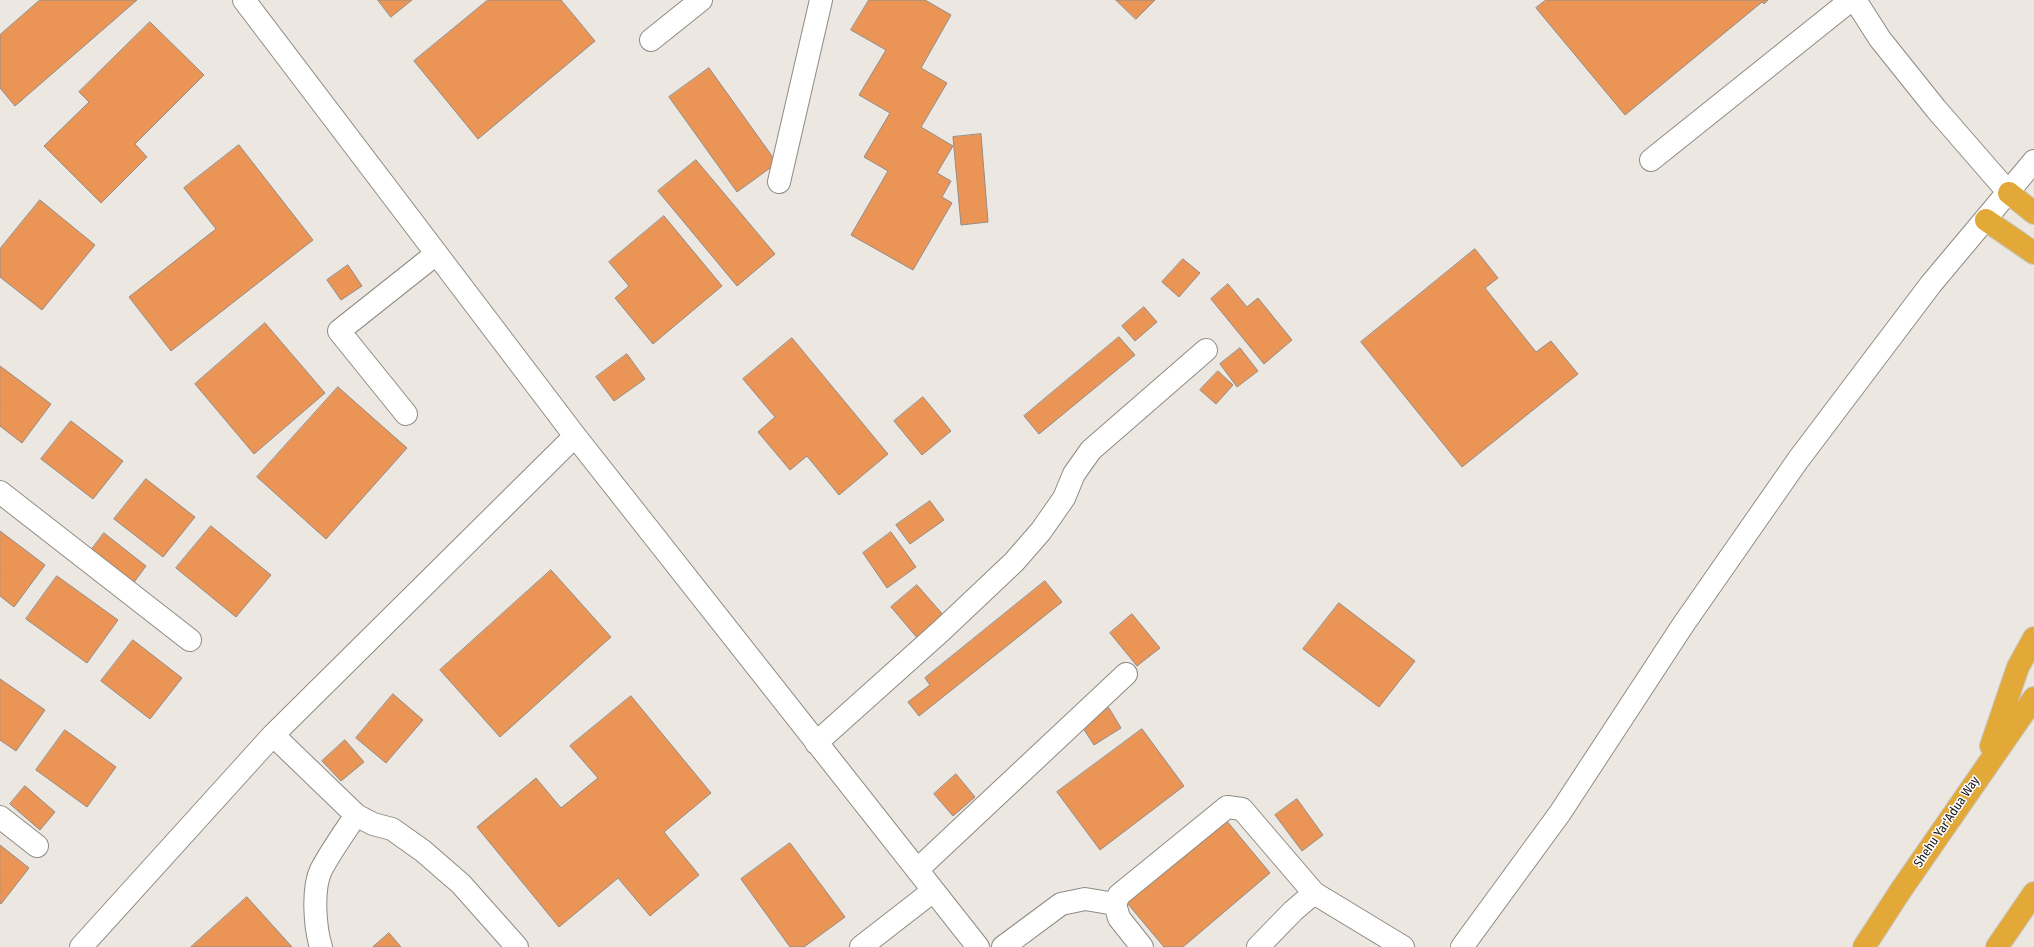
<!DOCTYPE html>
<html>
<head>
<meta charset="utf-8">
<style>
  body { margin:0 }
  canvas { display:block; background:#ece7e0 }
</style>
</head>
<body>
<canvas width="2034" height="947"></canvas>
<script>
const ctx = document.querySelector('canvas').getContext('2d');
ctx.lineJoin = 'round';
function paint(path, color) {
  ctx.fillStyle = color;
  ctx.fill(path, 'evenodd');
}
function trace(path, color, width, dash) {
  ctx.strokeStyle = color;
  ctx.lineWidth = width;
  ctx.lineCap = dash ? 'butt' : 'round';
  ctx.setLineDash(dash || []);
  ctx.stroke(path);
}
function drawText(font, color, halo, rows, align = 'center') {
  ctx.font = font + ' "Fira Sans Condensed",sans-serif';
  ctx.lineWidth = 3;
  ctx.setLineDash([]);
  ctx.textBaseline = 'middle';
  ctx.strokeStyle = halo;
  ctx.fillStyle = color;
  for (const [text, x, y, turn = 0] of rows) {
    ctx.save();
    ctx.translate(x, y);
    ctx.rotate((+turn || 0) * Math.PI / 180);
    ctx.textAlign = isNaN(turn) ? turn : align;
    if (halo) ctx.strokeText(text, 0, 0);
    ctx.fillText(text, 0, 0);
    ctx.restore();
  }
}
const building = new Path2D(`
  M40,0H137L15,106L0,88V35Z
  M378,0H412L391,17Z
  M488,0H561L595,41L478,139L414,61Z
  M869,0H925L951,15L921,68L947,83L921,127L953,146L937,173L951,181L942,197L952,203L913,270L851,235L888,171L864,157L890,113L859,95L886,50L851,30Z
  M1116,0H1155L1136,19Z
  M1546,0H1768L1764,4L1762,2L1625,115L1536,8Z
  M150,22L204,75L135,144L147,157L101,203L44,146L89,102L79,92Z
  M709,68L777,163L737,192L669,97Z
  M981,134L988,222L961,225L953,137Z
  M239,145L313,240L171,351L129,297L216,229L184,188Z
  M696,160L775,254L737,286L658,191Z
  M40,200L95,245L42,310L0,277V249Z
  M664,216L722,286L653,344L615,298L629,286L609,262Z
  M1475,249L1498,278L1485,288L1536,352L1551,341L1578,374L1462,467L1361,342Z
  M1183,259L1200,273L1179,297L1162,282Z
  M348,265L362,286L341,300L327,280Z
  M1228,284L1247,307L1258,298L1292,340L1264,364L1211,299Z
  M1144,307L1157,322L1135,341L1122,326Z
  M265,323L325,393L254,454L195,384Z
  M1119,337L1135,355L1039,434L1024,416Z
  M792,338L888,454L839,495L807,456L790,470L758,432L775,417L743,379Z
  M1240,348L1258,371L1237,387L1220,364Z
  M627,354L645,379L614,401L596,377Z
  M0,366L51,404L22,443L0,426Z
  M1218,371L1233,385L1216,404L1200,390Z
  M338,387L407,448L326,539L257,477Z
  M923,397L951,431L922,455L894,421Z
  M71,421L123,461L93,499L41,459Z
  M146,479L195,517L163,557L114,519Z
  M930,501L944,520L910,544L896,525Z
  M211,526L271,575L236,617L176,568Z
  M0,531L45,565L14,607L0,596Z
  M891,532L916,567L887,588L863,553Z
  M104,533L146,566L132,585L89,553Z
  M551,570L611,637L500,737L440,670Z
  M57,576L118,620L87,663L26,619Z
  M1045,581L1062,602L919,716L908,702L930,685L925,678Z
  M917,585L945,617L919,640L891,607Z
  M1339,603L1415,661L1379,707L1303,649Z
  M1132,614L1160,648L1137,666L1110,633Z
  M133,640L182,678L150,719L101,681Z
  M0,679L45,710L16,751L0,740Z
  M393,694L423,720L386,763L356,738Z
  M631,696L711,793L664,832L699,875L650,916L618,878L559,927L477,827L536,778L561,808L598,778L570,746Z
  M1109,708L1121,728L1094,745L1081,725Z
  M1142,729L1184,786L1100,850L1057,792Z
  M65,730L116,767L87,807L36,770Z
  M345,740L364,762L341,781L322,761Z
  M956,774L975,797L953,816L934,794Z
  M25,786L55,812L40,830L10,804Z
  M1297,799L1323,835L1302,851L1275,815Z
  M1221,814L1270,873L1183,947H1164L1122,897Z
  M790,843L845,917L804,947H790L741,879Z
  M0,845L29,868L1,904L0,903Z
  M247,897L292,947H191Z
  M389,933L401,947H373Z`);
paint(building, '#ea9555');
trace(building, '#938c87', 1);
const minor = new Path2D(`
  M244,0L575,436L978,947
  M1855,0L1880,39L1936,109L2009,193
  M651,40L701,0
  M1651,160L1851,0
  M779,182L821,0
  M406,414L339,331L436,254
  M0,492L190,640
  M273,735L356,815L373,824L392,829L423,851L461,884L517,947
  M816,743L941,631L1014,562L1041,531L1064,498L1074,474L1091,450L1206,350
  M0,817L37,846
  M917,870L1126,674
  M81,947L273,735L575,436
  M321,947C315,928 312,889 321,870C331,851 344,833 356,815
  M861,947L933,891
  M1003,947L1061,904L1085,899L1115,904
  M1142,947L1119,918L1115,904L1119,895L1227,807L1242,809L1314,893
  M1258,947L1293,911L1314,893L1403,947
  M1462,947L1560,813L1683,625L1798,460L1931,284L2034,161`);
const highway = new Path2D(`
  M2009,193L2034,213
  M1986,220L2034,253
  M1991,746L2018,667L2034,638
  M1864,947L1901,890L2034,698
  M1997,947L2034,893`);
trace(minor, '#8f8b84', 24);
trace(highway, '#c7c7c6', 24);
trace(minor, '#fff', 22);
trace(highway, '#e2a939', 22);
drawText('13px', '#171513', '#fff', [
  ["Shehu Yar'Adua Way",1947,822,-56]
]);
</script>
</body>
</html>
